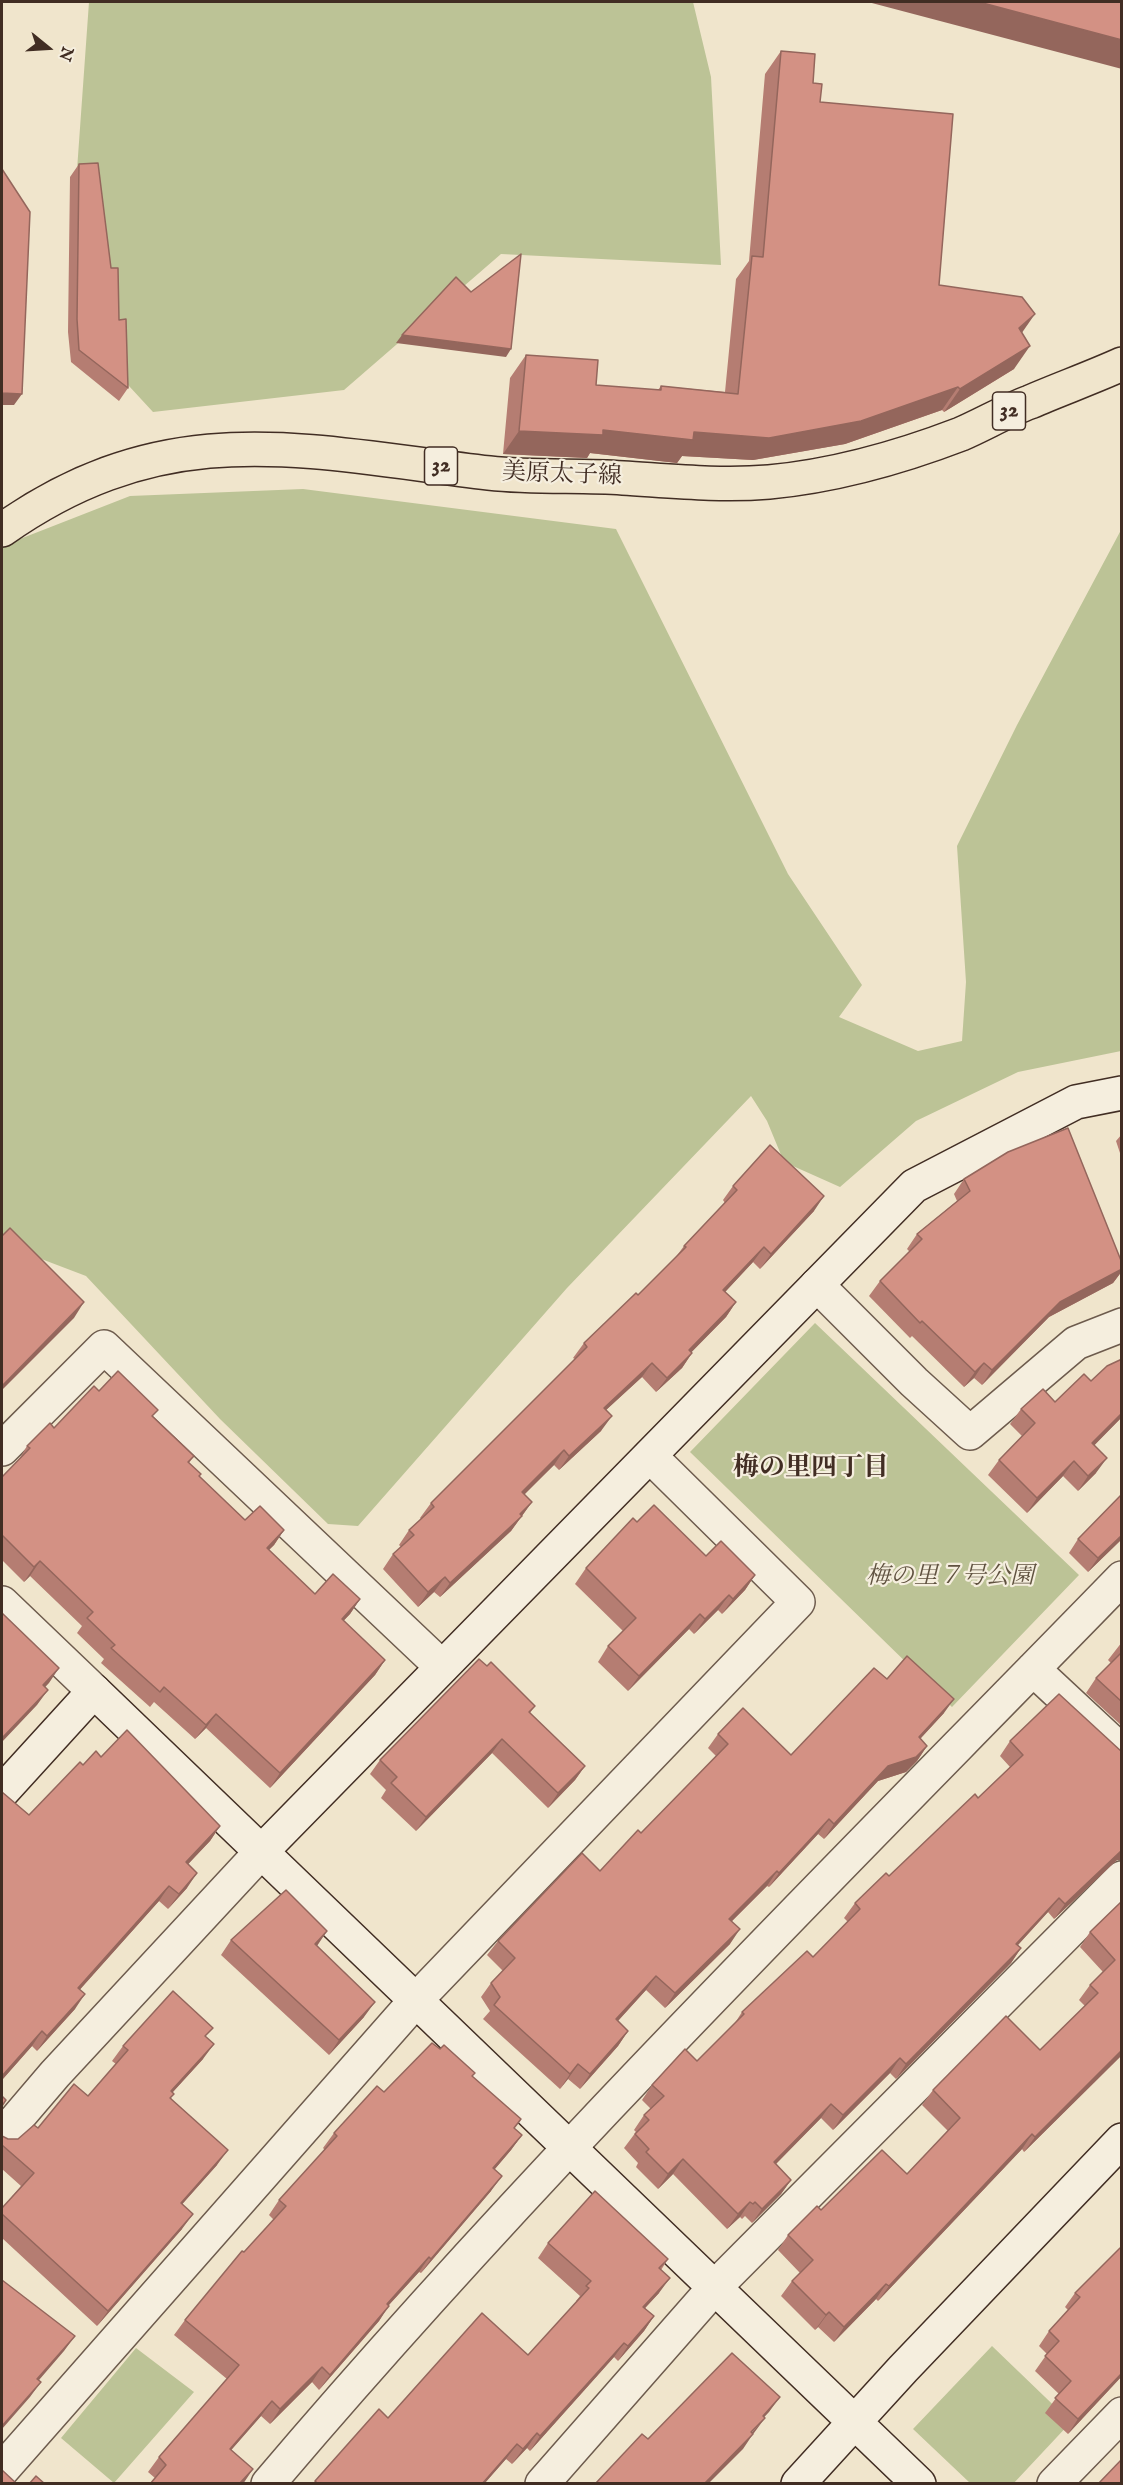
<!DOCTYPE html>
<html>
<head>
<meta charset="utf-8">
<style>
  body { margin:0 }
  #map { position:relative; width:1123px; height:2485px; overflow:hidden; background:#f0e5cc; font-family:"IM FELL English",serif }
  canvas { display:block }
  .frame { position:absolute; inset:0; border:3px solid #412d23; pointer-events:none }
  .north { position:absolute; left:18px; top:18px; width:60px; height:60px; -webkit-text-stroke:4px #f5eede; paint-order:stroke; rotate:108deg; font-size:16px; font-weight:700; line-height:24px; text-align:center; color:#412d23 }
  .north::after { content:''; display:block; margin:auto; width:21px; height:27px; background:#412d23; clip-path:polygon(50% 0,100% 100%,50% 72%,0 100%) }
</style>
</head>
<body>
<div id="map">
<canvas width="1123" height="2485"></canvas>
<div class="frame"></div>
<div class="north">N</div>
</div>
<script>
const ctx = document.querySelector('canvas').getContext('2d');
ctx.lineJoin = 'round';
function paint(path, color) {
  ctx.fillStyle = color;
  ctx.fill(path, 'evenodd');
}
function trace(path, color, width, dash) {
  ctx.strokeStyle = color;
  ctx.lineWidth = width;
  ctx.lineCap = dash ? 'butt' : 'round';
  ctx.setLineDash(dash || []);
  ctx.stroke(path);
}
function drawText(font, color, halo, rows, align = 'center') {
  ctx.font = font + ' "IM FELL English","Noto Serif JP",serif';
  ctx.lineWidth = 4.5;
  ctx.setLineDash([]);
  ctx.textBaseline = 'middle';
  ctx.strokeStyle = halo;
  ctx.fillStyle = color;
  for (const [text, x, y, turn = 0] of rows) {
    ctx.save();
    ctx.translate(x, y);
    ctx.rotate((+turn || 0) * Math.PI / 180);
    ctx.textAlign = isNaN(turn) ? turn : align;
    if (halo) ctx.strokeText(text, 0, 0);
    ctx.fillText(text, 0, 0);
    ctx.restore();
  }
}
paint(new Path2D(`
  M89,2H693L711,77L721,265L501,254L344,390L153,412L105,360L76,184Z
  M303,489L616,529L788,874L862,985L839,1017L918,1051L962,1041L966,982L957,846L1017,725L1121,530V1051L1018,1072L916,1121L840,1187L784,1162L767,1121L751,1096L567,1288L358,1526L328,1524L220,1419L86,1276L2,1244V546L130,496Z
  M815,1323L1079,1575L952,1707L690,1452Z
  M992,2346L1071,2422L1013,2484L970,2483L913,2429Z
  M136,2348L194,2392L114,2483L61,2438Z`), '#bcc396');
const street = new Path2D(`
  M817,1285L914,1382L970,1433L1076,1343L1122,1325
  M2,1449L104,1347L442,1667
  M2,1603L94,1691
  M1033,1669L1122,1752
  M2,2136L55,2074L263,1850
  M2,2470L417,1999L798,1602L650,1456
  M268,2484C537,2167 832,1876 1122,1578
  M542,2484L715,2287L1122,1878
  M1054,2484L1122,2414`);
const secondary = new Path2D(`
  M2,1792L94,1691L919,2484
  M263,1850L914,1186L1076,1102L1122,1093
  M798,2484L903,2369L1122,2140`);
const primary = new Path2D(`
  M2,530C168,413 303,451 489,473C534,478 579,475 623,478C672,481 720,486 769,482C834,476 901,457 961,434C984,424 1006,411 1030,402C1060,389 1091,378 1122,364`);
trace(street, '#6d5b4d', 36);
trace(secondary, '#412d23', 36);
trace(primary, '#412d23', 36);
trace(street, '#f5eede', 33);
trace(secondary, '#f5eede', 33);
trace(primary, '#f0e5cc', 33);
paint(new Path2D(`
  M781,51L813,83L820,102L939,285L1022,333L1014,369L944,412L942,410L845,444L753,460L682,456L677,463L590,453L587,458L503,454L510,378L526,355L596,385L658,390L661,386L725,392L736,279L749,261L765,74Z
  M79,164L111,268L119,320L128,388L119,401L71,362L68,332L70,177Z
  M1122,1134V1159L1116,1141Z
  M964,1179L1122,1263V1271L1113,1283L1049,1317L982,1385L974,1378L964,1387L912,1336L910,1338L869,1296L880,1281L910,1252L907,1249L917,1234L957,1201L954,1194Z
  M733,1186L814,1211L760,1269L753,1262L725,1292L736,1302L726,1317L691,1352L692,1353L682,1368L656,1392L642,1377L606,1410L601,1431L559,1470L554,1465L524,1494L532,1502L511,1531L440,1597L434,1592L418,1607L383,1569L393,1554L401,1547L399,1545L409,1530L421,1519L420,1518L431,1503L575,1359L573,1358L584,1343L638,1295L675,1258L684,1246L725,1203L723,1200Z
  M1122,1359V1417L1094,1445L1096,1473L1078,1491L1063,1476L1027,1513L988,1475L999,1460L1022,1436L1010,1424L1021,1409L1055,1402L1091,1381Z
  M99,1391L153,1417L194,1456L189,1463L199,1476L245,1520L284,1530L274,1545L269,1550L315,1594L360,1599L350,1614L343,1621L385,1660L375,1675L270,1788L206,1728L195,1739L154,1702L150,1707L101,1663L104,1659L77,1633L82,1626L30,1576L24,1582L2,1560V1477L18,1461L27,1446L54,1428Z
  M1122,1494V1539L1088,1572L1069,1553L1078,1539Z
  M637,1522L706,1556L755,1575L745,1590L722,1614L718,1610L694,1634L689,1629L628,1691L598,1662L608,1646L623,1631L575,1584L586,1568Z
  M1122,1642V1726L1086,1693L1096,1678L1111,1663L1108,1660Z
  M487,1666L535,1706L530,1713L585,1766L575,1780L548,1808L492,1753L416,1831L381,1798L386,1790L370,1774L380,1760Z
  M887,1679L944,1713L920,1739L927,1746L917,1761L906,1772L878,1781L824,1839L818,1834L769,1887L767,1886L732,1921L730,1944L665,2008L646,1990L618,2021L628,2031L618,2046L580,2089L568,2079L560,2089L483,2019L490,2011L481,1997L491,1983L503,1971L487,1955L498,1941L600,1871L641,1833L716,1756L708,1748L718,1734L791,1755Z
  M1059,1694L1117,1860L1054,1919L1048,1912L1018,1945L1021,1948L1011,1963L896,2079L890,2073L833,2130L821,2118L776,2164L791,2180L781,2194L752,2223L745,2216L742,2219L740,2217L727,2229L673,2174L658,2189L636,2167L638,2163L624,2148L636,2132L634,2130L644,2115L651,2109L642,2100L652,2085L697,2061L733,2026L742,2012L813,1957L848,1922L844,1918L855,1903L889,1876L978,1798L1010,1767L1000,1756L1010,1741Z
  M101,1757L220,1826L210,1841L188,1864L187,1888L168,1909L159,1901L80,1989L75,2009L37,2051L32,2046L2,2080V1792L29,1815L83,1765Z
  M1122,1901V2055L1024,2152L1022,2149L878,2301L876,2299L834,2342L818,2327L815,2330L781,2296L792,2281L800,2273L778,2250L788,2235L821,2210L907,2174L948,2131L922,2105L933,2090L1040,2050L1085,2006L1079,2000L1090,1985L1103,1972L1080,1947L1090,1932Z
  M231,1940L317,1946L364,2017L329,2055L221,1955Z
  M207,2037L203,2059L172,2093L171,2098L217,2165L182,2204V2229L97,2326L2,2238V2208L21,2186L2,2169V2136L8,2139H18L38,2128L88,2096L116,2064L112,2061L123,2046Z
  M472,2076L521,2119L514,2128L522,2135L511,2150L494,2170L491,2191L421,2273L419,2272L388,2306L379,2321L319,2390L312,2382L270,2424L261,2416L231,2450L155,2478L148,2472L159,2457L227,2379L174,2335L185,2320L274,2220L269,2215L279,2200L325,2150L323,2148L334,2133L384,2092Z
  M548,2243L668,2259L661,2270L659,2293L645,2308L654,2316L644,2331L618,2361L614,2357L530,2451L527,2448L512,2464L506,2459L484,2484H313L315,2481L388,2418L528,2355L577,2301H576L580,2296L538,2258Z
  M1122,2250V2376L1068,2434L1045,2413L1059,2394L1035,2371L1047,2354L1039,2346L1049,2331L1068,2310L1065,2307L1075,2293Z`), '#b57d72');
paint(new Path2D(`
  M868,2H979L1122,40V69Z
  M1035,314L1019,337V328Z
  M402,335L511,349L506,357L396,343Z
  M1030,346L1014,369L944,412L960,389Z
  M958,387L942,410L845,444L753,460L682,456L677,463L590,453L587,458L503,454L519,431L603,430L694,432Z
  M2,393L22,394L14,405H2Z
  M824,1196L814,1211L760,1269L771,1254Z
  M764,1247L753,1262L713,1305L723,1290Z
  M1122,1269V1271L1113,1283L1049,1317L982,1385L992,1370L1060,1302Z
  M84,1302L74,1318L2,1390V1386Z
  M736,1302L726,1317L679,1365L689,1350Z
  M692,1353L682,1368L656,1392L667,1378Z
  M652,1363L642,1377L593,1422L604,1408Z
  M984,1363L974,1378L964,1387L975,1372Z
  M1122,1413V1417L1082,1458L1092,1443Z
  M612,1416L601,1431L559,1470L569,1456Z
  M564,1450L554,1465L512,1507L522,1492Z
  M1107,1458L1096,1473L1078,1491L1088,1476Z
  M1074,1461L1063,1476L1027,1513L1037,1498Z
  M532,1502L511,1531L440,1597L450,1583Z
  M284,1530L274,1545L256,1562L267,1548Z
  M1122,1535V1539L1088,1572L1098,1558Z
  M40,1561L30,1576L24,1582L34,1567Z
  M755,1575L745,1590L722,1614L733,1599Z
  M445,1577L434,1592L418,1607L428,1592Z
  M729,1595L718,1610L694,1634L705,1619Z
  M360,1599L350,1614L331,1634L342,1619Z
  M700,1614L689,1629L628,1691L639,1676Z
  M385,1660L375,1675L270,1788L280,1773Z
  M59,1668L49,1683L33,1700L43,1685Z
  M48,1690L37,1705L2,1742V1738Z
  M954,1699L944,1713L908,1752L919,1737Z
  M216,1714L206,1728L195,1739L206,1725Z
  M502,1739L492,1753L416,1831L426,1817Z
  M927,1746L917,1761L906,1772L878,1781L824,1839L834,1824L888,1766Z
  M585,1766L575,1780L548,1808L558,1793Z
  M829,1819L818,1834L769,1887L779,1873Z
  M220,1826L210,1841L176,1877L186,1862Z
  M1122,1850V1860H1117L1054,1919L1065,1904Z
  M777,1871L767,1886L719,1934L729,1919Z
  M197,1873L187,1888L168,1909L179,1894Z
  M169,1886L159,1901L68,2003L78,1988Z
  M1059,1898L1048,1912L1006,1958L1016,1944Z
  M740,1929L730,1944L665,2008L675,1993Z
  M327,1931L317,1946L315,1944Z
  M1021,1948L1011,1963L896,2079L906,2064Z
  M656,1976L646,1990L606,2034L616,2019Z
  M85,1994L75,2009L37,2051L47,2036Z
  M375,2002L364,2017L329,2055L339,2040Z
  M42,2031L32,2046L2,2080V2076Z
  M628,2031L618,2046L580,2089L590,2074Z
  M214,2044L203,2059L160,2106L171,2091Z
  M1122,2050V2055L1024,2152L1035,2137Z
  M900,2058L890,2073L833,2130L843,2115Z
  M578,2064L568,2079L560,2089L570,2074Z
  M831,2104L821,2118L763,2177L774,2162Z
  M1032,2134L1022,2149L878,2301L889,2286Z
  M522,2135L511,2150L483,2183L493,2168Z
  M228,2150L217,2165L170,2218L181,2203Z
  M683,2159L673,2174L658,2189L668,2174Z
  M502,2176L491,2191L421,2273L431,2259Z
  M791,2180L781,2194L752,2223L762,2209Z
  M750,2202L740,2217L727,2229L738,2214Z
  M193,2214L182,2229L97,2326L108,2311Z
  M429,2257L419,2272L376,2319L387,2304Z
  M670,2278L659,2293L633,2321L643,2307Z
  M886,2284L876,2299L834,2342L844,2327Z
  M389,2306L379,2321L319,2390L330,2375Z
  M829,2312L818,2327L815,2330L826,2315Z
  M654,2316L644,2331L618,2361L628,2346Z
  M75,2336L64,2351L27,2394L37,2379Z
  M624,2343L614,2357L530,2451L540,2436Z
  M322,2367L312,2382L270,2424L280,2409Z
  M1122,2373V2376L1068,2434L1078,2419Z
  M41,2382L30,2397L2,2429V2426Z
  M780,2397L769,2412L752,2430L763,2416Z
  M272,2401L261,2416L219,2464L230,2449Z
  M765,2418L754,2433L746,2442L753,2434L743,2449L708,2484H704Z
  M537,2433L527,2448L512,2464L523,2449Z
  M517,2444L506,2459L484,2484H482Z
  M253,2469L243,2484H239Z`), '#94665c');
const building = new Path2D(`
  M979,2H1122V40Z
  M781,51L815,54L813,83L822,84L820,102L953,114L939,285L1022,297L1035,314L1019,328L1030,346L960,389L958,387L861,421L769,438L694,432L693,440L603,430V435L519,431L526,355L598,360L596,385L661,390V386L738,394L752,256L763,257Z
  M98,163L111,268H118L119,320L126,319L128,388L79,350L77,319L79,164Z
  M2,169L30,212L22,394L2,393Z
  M521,254L511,349L402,335L456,277L471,292Z
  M1068,1128L1122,1263V1269L1060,1302L992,1370L984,1363L975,1372L922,1321L920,1323L880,1281L922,1239L917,1234L970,1191L964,1179L1008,1152Z
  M770,1145L824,1196L771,1254L764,1247L723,1290L736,1302L689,1350L692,1353L667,1378L652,1363L604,1408L612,1416L569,1456L564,1450L522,1492L532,1502L520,1514L522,1516L450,1583L445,1577L428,1592L393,1554L414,1535L409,1530L434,1507L431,1503L587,1347L584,1343L636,1293L638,1295L686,1247L684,1246L737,1190L733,1186Z
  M10,1228L84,1302L2,1386V1236Z
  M1122,1359V1413L1092,1443L1107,1458L1088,1476L1074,1461L1037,1498L999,1460L1035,1423L1021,1409L1043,1389L1055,1402L1084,1374L1091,1381L1107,1366Z
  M118,1371L158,1410L152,1416L194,1456L188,1462L201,1474L199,1476L245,1520L260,1506L284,1530L267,1548L315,1594L333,1574L360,1599L342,1619L385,1660L280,1773L216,1714L206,1725L164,1687L160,1692L111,1648L115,1645L87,1618L93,1612L40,1561L34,1567L2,1535V1477L30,1448L27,1446L50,1423L54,1428L94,1386L99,1391Z
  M1122,1494V1535L1098,1558L1078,1539Z
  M654,1505L706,1556L721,1541L755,1575L733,1599L729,1595L705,1619L700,1614L639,1676L608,1646L636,1618L586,1568L633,1518L637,1522Z
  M2,1613L59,1668L43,1685L48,1690L2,1738Z
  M1122,1652V1702L1096,1678Z
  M907,1656L954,1699L919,1737L927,1746L916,1757L888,1766L834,1824L829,1819L779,1873L777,1871L729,1919L740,1929L675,1993L656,1976L616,2019L628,2031L590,2074L578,2064L570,2074L494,2005L500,1997L491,1983L515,1958L498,1941L582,1853L600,1871L638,1830L641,1833L728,1744L718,1734L743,1708L791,1755L874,1668L887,1679Z
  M479,1659L487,1666L491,1662L535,1706L529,1712L585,1766L558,1793L502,1739L426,1817L391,1783L397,1777L380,1760Z
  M1059,1694L1122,1752V1850L1065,1904L1059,1898L1016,1944L1021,1948L906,2064L900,2058L843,2115L831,2104L774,2162L791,2180L762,2209L755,2202L753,2204L750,2202L738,2214L683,2159L668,2174L646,2152L649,2149L635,2134L649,2120L644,2115L664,2096L652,2085L685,2049L697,2061L744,2014L742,2012L807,1951L813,1957L860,1909L855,1903L886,1873L889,1876L975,1794L978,1798L1023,1755L1010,1741Z
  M127,1730L220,1826L186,1862L197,1873L179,1894L169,1886L78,1988L85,1994L47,2036L42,2031L2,2076V1792L29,1815L80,1762L83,1765L96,1751L101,1757Z
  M286,1890L327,1931L315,1944L375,2002L339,2040L231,1940Z
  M1122,1901V2050L1035,2137L1032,2134L889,2286L886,2284L844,2327L829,2312L826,2315L792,2281L813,2260L788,2235L817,2206L821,2210L882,2150L907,2174L960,2118L933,2090L1006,2016L1040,2050L1098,1993L1090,1985L1115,1960L1090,1932Z
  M173,1991L213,2028L205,2036L214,2044L171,2091L174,2094L170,2098L228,2150L181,2203L193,2214L108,2311L2,2214V2208L34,2173L2,2145V2136L8,2139H18L34,2125L38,2128L74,2084L88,2096L128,2050L123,2046Z
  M432,2043L440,2049L444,2045L475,2073L472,2076L521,2119L514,2128L522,2135L493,2168L502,2176L431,2259L429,2257L387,2304L389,2306L330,2375L322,2367L280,2409L272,2401L230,2449L253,2469L239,2484H150L166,2465L159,2457L239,2365L185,2320L242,2251L244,2252L286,2206L279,2200L337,2136L334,2133L377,2086L384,2092Z
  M2,2096L6,2100L2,2106Z
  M595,2191L668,2259L659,2268L670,2278L643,2307L654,2316L628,2346L624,2343L540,2436L537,2433L523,2449L517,2444L482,2484H318L315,2481L379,2409L388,2418L482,2313L528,2355L589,2288L586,2286L591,2281L548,2243Z
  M1120,2248L1122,2250V2373L1078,2419L1055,2398L1071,2381L1045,2356L1059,2341L1049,2331L1080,2297L1075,2293Z
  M2,2280L75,2336L37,2379L41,2382L2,2426Z
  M732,2353L780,2397L763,2416L765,2418L751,2432L753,2434L704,2484H595L642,2434L648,2439Z
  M1122,2459V2484H1098Z
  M2,2470L17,2484H2Z
  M36,2476L45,2484H29Z`);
paint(building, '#d39184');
trace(building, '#94665c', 1.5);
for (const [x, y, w] of [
  [1009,411,33],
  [441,466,33]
]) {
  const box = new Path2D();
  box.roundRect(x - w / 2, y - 19, w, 38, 4.5);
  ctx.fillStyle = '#f5eede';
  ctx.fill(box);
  trace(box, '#412d23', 1.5);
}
drawText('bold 22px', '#412d23', null, [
  ["32",1009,411],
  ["32",441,466]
]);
drawText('24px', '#412d23', '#f5eede', [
  ["美原太子線",562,476,2]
]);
drawText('italic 24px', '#605240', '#f5eede', [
  ["梅の里７号公園",950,1578]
]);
drawText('bold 26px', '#412d23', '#f5eede', [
  ["梅の里四丁目",811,1470]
]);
</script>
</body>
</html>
